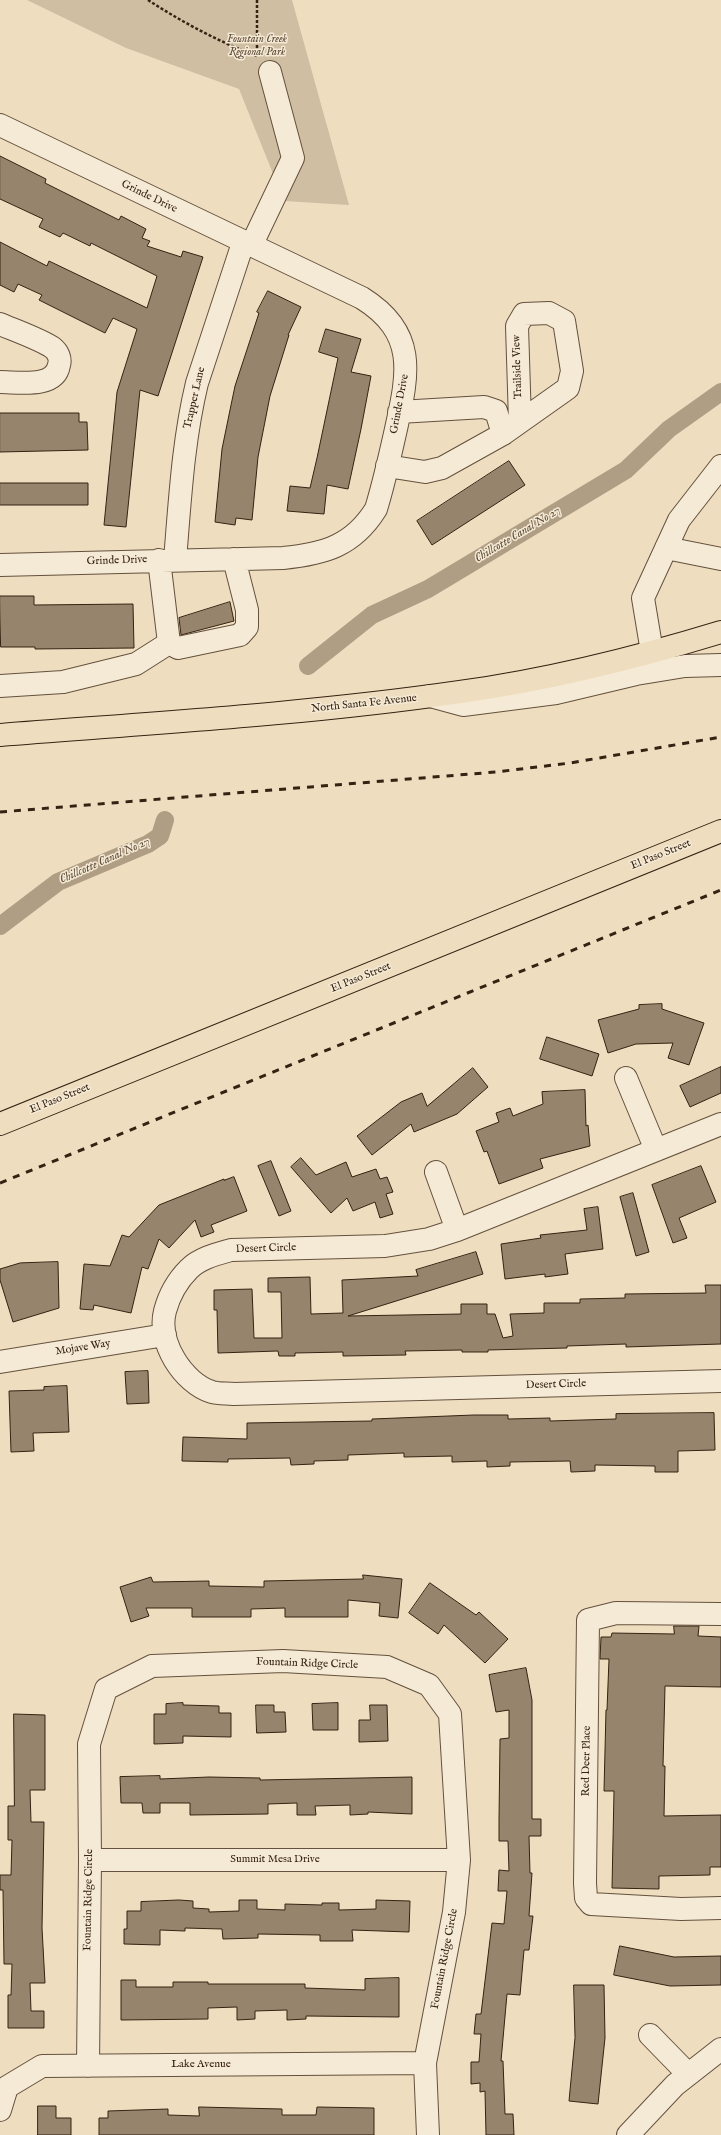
<!DOCTYPE html>
<html>
<head>
<meta charset="utf-8">
<style>
  body { margin:0 }
  canvas { display:block; background:#eedebf }
</style>
</head>
<body>
<canvas width="721" height="2135"></canvas>
<script>
const ctx = document.querySelector('canvas').getContext('2d');
ctx.lineJoin = 'round';
function paint(path, color) {
  ctx.fillStyle = color;
  ctx.fill(path, 'evenodd');
}
function trace(path, color, width, dash) {
  ctx.strokeStyle = color;
  ctx.lineWidth = width;
  ctx.lineCap = dash ? 'butt' : 'round';
  ctx.setLineDash(dash || []);
  ctx.stroke(path);
}
function drawText(font, color, halo, rows, align = 'center') {
  ctx.font = font + ' "IM FELL English",serif';
  ctx.lineWidth = 3;
  ctx.setLineDash([]);
  ctx.textBaseline = 'middle';
  ctx.strokeStyle = halo;
  ctx.fillStyle = color;
  for (const [text, x, y, turn = 0] of rows) {
    ctx.save();
    ctx.translate(x, y);
    ctx.rotate((+turn || 0) * Math.PI / 180);
    ctx.textAlign = isNaN(turn) ? turn : align;
    if (halo) ctx.strokeText(text, 0, 0);
    ctx.fillText(text, 0, 0);
    ctx.restore();
  }
}
paint(new Path2D(`
  M27,0H292L349,205L284,201L239,89L126,48Z`), '#cfbea2');
trace(new Path2D(`
  M308,666L372,615L428,589L626,470L669,429L721,392
  M0,926L58,882L148,844L160,836L165,820`), '#af9e84', 18);
const building = new Path2D(`
  M0,156L46,179L45,183L119,220L121,216L146,229L142,238L150,241L147,246L181,257L183,251L203,257L158,396L140,390L126,527L104,525L117,392L137,329L113,318L105,333L39,300L42,295L18,284L14,292L0,285V242L47,266L49,261L147,308L157,276L91,243L90,246L63,233L60,237L39,227L43,219L0,199Z
  M268,291L301,307L288,335H289L270,396L258,457L252,520L236,518L235,525L215,522L222,449L230,410L235,386L259,313L257,312Z
  M326,329L361,339L351,372L371,376L361,429L348,489L327,485L324,514L287,511L290,486L310,488L317,458L338,358L319,352Z
  M0,413H79V422H87L88,450L0,452Z
  M509,461L525,485L432,545L417,521Z
  M0,483H88V505H0Z
  M0,596H34V605L133,604L134,648L35,649V647H1Z
  M230,602L234,621L181,635L179,618Z
  M662,1004V1009L704,1023L689,1065L668,1058L673,1043L636,1044L608,1053L598,1020L639,1009V1005Z
  M547,1037L599,1054L592,1076L540,1059Z
  M721,1067V1093L690,1107L680,1086Z
  M473,1068L488,1087L457,1114L414,1132L411,1124L372,1155L357,1136L401,1102L422,1093L427,1106Z
  M585,1090L586,1126L588,1125L590,1146L540,1159L543,1168L499,1184L487,1151L484,1152L476,1131L499,1122L496,1113L510,1108L513,1116L543,1104L542,1092Z
  M301,1158L316,1175L346,1162L352,1177L376,1169L380,1179L387,1177L393,1192L386,1194L393,1214L380,1218L375,1202L353,1211L347,1198L331,1213L291,1167Z
  M271,1161L291,1211L279,1216L258,1166Z
  M701,1166L716,1202L679,1218L687,1238L673,1243L652,1185Z
  M234,1177L247,1211L211,1225L214,1232L201,1237L195,1220L169,1248L159,1239L148,1269L142,1267L131,1313L94,1305L93,1310L80,1309L84,1264L110,1266L122,1235L129,1237L159,1205L224,1179V1180Z
  M633,1193L649,1252L636,1256L620,1197Z
  M598,1207L603,1249L565,1254L568,1274L545,1277V1274L505,1279L501,1244L541,1238L540,1235L587,1230L584,1209Z
  M476,1252L483,1274L348,1316L461,1314V1304H487V1314H495L503,1338L513,1336L510,1314L544,1313V1303H580V1299L625,1298V1294L706,1293L705,1285H721V1344L626,1347V1344L567,1346V1348L488,1350V1352H462V1350L405,1351L406,1355L343,1356V1352L295,1353V1356H279L278,1351L218,1353L217,1310H214V1290L252,1289L254,1338H282L281,1292H268V1278L310,1277L311,1314L343,1313L342,1280L418,1276L416,1270Z
  M58,1262L59,1308L13,1322L0,1280V1269L20,1263Z
  M148,1371L149,1403L127,1404L125,1372Z
  M67,1386L69,1432L33,1433L34,1451L11,1452L9,1391L44,1390V1387Z
  M714,1413L715,1450L678,1451V1472H655V1466L595,1465V1471L571,1472L570,1461L510,1462V1466L487,1467V1461L452,1462V1456L404,1457V1453L348,1455V1460L314,1461V1464L291,1465L290,1458L228,1459V1462L182,1461L183,1437L247,1439V1423L372,1421V1419L474,1415H508V1419L550,1418V1421L616,1419V1414Z
  M363,1575L402,1579L398,1618L379,1616L380,1603L348,1600V1617H285V1608L251,1609V1617H192V1608H146L149,1616L131,1622L120,1587L151,1577L153,1582L209,1581V1586L264,1587V1581L363,1579Z
  M430,1583L476,1615L479,1612L508,1639L485,1663L444,1625L438,1634L409,1613Z
  M674,1626H699L698,1636L721,1637V1687L665,1686L663,1766H665L664,1816L721,1815V1867H710V1875L659,1876V1889L612,1888L614,1791H604L606,1710H607L609,1659H600L601,1637H611L612,1633L674,1634Z
  M526,1668L532,1700V1819H541V1836H529L530,1873H532L529,1916H533L529,1950H524L520,1995L507,1994L501,2061H503L505,2114H513L514,2135H486L485,2091L480,2092V2083L471,2084V2062H479L481,2034H474L476,2014H481L492,1923L504,1924L507,1891H498L499,1870L509,1871L508,1841H499V1820L500,1739L509,1738V1710L496,1712L489,1675Z
  M183,1703V1705L219,1706V1713H231V1737L183,1736V1743L154,1744V1714H166V1704Z
  M338,1703V1730H313L312,1704Z
  M256,1705H274V1712H285L286,1732L257,1733Z
  M370,1705H387L388,1741L359,1742V1720H370Z
  M14,1714L45,1715V1790H30L31,1822H44L42,1928L45,1983H30L31,2011H44V2028H8V1995H11L12,1964H4L3,1890H0V1875H11L12,1840H8V1806H14Z
  M160,1776V1779L209,1777L260,1778V1780L412,1777V1814L368,1812V1814L350,1815V1805L315,1806L316,1815H297V1803L268,1804V1814L190,1815V1803H160V1813H143L142,1803H121L120,1777Z
  M179,1900L193,1901V1908L209,1909V1912L239,1911V1900H257V1909L285,1910V1904L322,1905V1903H339V1910L376,1909V1900L410,1901L409,1932L352,1930L353,1941H320V1935L258,1934V1938L223,1939L222,1929L185,1928V1931L160,1930V1945L124,1944V1929H127V1911H141V1902Z
  M620,1946L674,1957L721,1956V1985L670,1986L614,1975Z
  M399,1978V2017L306,2016V2019L287,2020V2010L255,2011V2019L237,2020V2007L208,2008V2019L121,2020V1980H136V1987H173V1982H208V1984H305V1988L365,1990V1979Z
  M574,1985H604L605,2038L598,2104L569,2101L575,2038Z
  M38,2106H56V2118H71V2135H38Z
  M199,2107L282,2109V2115H316L317,2107L374,2108V2135H99V2118H108V2111L168,2109V2115L199,2116Z`);
paint(building, '#96846c');
trace(building, '#362212', 1);
const minor = new Path2D(`
  M0,125L362,298C418,333 408,374 396,429C390,456 384,483 376,509C353,546 324,554 283,558L0,565
  M251,246L293,158L270,72
  M0,324C14,330 42,340 53,348C58,352 61,359 59,365C55,389 18,382 0,382
  M399,412L484,407L496,411L503,434
  M387,466L425,472L442,468L503,434L568,388L572,371L564,321L549,313L524,314L517,326L520,422
  M666,548L721,559
  M159,560L169,643L178,648L240,635L247,627V610L234,559
  M175,560C180,500 183,441 197,383L243,243
  M652,652L643,598L679,520L721,466
  M0,686L63,682L136,664L169,643
  M430,696L463,705L556,693L636,674L685,666L721,665
  M626,1078L656,1150
  M721,1124L457,1230L429,1239L385,1246L231,1250C217,1254 200,1258 189,1269C178,1280 169,1296 165,1311C157,1342 183,1383 212,1392C219,1394 227,1393 234,1394L721,1381
  M436,1172L457,1230
  M0,1362L165,1335
  M721,1614L616,1613L588,1620L585,1883L586,1898L591,1904L681,1909L721,1908
  M90,1860H459
  M650,2035L688,2074
  M88,2066L90,1860L89,1744L106,1689L152,1666L283,1661L387,1667L429,1685L450,1714L459,1860L454,1912L425,2063L428,2135
  M0,2110L7,2087L42,2066L425,2063
  M628,2135L675,2085L721,2049`);
const major = new Path2D(`
  M0,735C153,723 308,714 460,692C548,680 636,658 721,632
  M0,1124L721,831`);
trace(minor, '#64513d', 24);
trace(major, '#362212', 24);
trace(new Path2D(`
  M148,0C182,22 219,42 257,56
  M257,0V55`), '#362212', 2.5, [3, 2]);
trace(minor, '#f4ead5', 22);
trace(major, '#eedebf', 22);
trace(new Path2D(`
  M0,812L496,772L570,763L721,737
  M0,1183L721,890`), '#362212', 3, [7, 7]);
drawText('italic 11px', '#5c4936', '#f4ead5', [
  ["Fountain Creek",257,40],
  ["Regional Park",257,53]
]);
drawText('11px', '#362212', '#f4ead5', [
  ["Grinde Drive",149,197,26],
  ["Trailside View",518,367,-92],
  ["Trapper Lane",195,398,-77],
  ["Grinde Drive",400,404,-79],
  ["Grinde Drive",117,561,-2],
  ["North Santa Fe Avenue",364,704,-6],
  ["El Paso Street",661,855,-22],
  ["El Paso Street",361,978,-22],
  ["El Paso Street",60,1099,-22],
  ["Desert Circle",266,1249,-2],
  ["Mojave Way",83,1348,-9],
  ["Desert Circle",556,1385,-2],
  ["Fountain Ridge Circle",307,1664,2],
  ["Red Deer Place",587,1761,-89],
  ["Summit Mesa Drive",275,1860],
  ["Fountain Ridge Circle",89,1900,-89],
  ["Fountain Ridge Circle",445,1959,-79],
  ["Lake Avenue",201,2065]
]);
drawText('italic 12px', '#604d3a', '#f4ead5', [
  ["Chillcotte Canal No 27",518,535,-31],
  ["Chillcotte Canal No 27",105,861,-24]
]);
</script>
</body>
</html>
